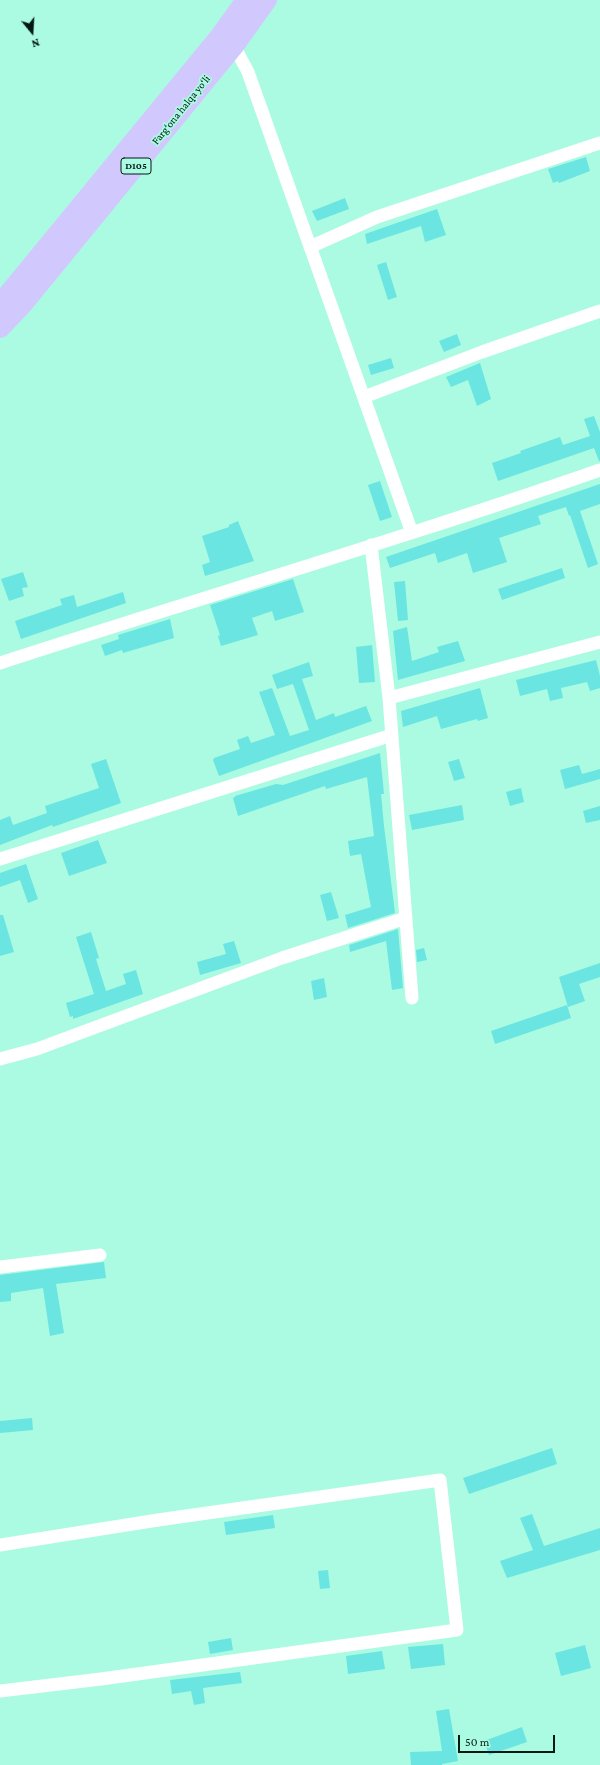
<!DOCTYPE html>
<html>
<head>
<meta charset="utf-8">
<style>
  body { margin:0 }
  #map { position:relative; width:600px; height:1765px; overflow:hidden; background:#aafbe1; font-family:"Crimson Pro",serif }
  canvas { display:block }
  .north { position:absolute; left:12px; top:12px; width:40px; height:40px; -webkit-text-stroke:3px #aafbe1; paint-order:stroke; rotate:162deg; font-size:11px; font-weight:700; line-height:16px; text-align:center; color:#031913 }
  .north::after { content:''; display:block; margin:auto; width:14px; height:18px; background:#031913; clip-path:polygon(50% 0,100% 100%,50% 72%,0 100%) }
  .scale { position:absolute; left:458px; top:1735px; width:97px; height:18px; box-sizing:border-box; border:2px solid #031913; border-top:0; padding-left:5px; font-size:12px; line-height:14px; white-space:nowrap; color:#031913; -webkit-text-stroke:3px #aafbe1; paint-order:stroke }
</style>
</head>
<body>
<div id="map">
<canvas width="600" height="1765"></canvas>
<div class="north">N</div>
<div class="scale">50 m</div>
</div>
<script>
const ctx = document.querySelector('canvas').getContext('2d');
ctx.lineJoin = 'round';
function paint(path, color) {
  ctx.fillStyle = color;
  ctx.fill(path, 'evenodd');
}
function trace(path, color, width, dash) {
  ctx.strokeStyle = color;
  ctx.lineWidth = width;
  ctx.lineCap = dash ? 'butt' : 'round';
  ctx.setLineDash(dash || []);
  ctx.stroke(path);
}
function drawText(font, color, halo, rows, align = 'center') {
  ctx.font = font + ' "Crimson Pro",serif';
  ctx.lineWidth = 3.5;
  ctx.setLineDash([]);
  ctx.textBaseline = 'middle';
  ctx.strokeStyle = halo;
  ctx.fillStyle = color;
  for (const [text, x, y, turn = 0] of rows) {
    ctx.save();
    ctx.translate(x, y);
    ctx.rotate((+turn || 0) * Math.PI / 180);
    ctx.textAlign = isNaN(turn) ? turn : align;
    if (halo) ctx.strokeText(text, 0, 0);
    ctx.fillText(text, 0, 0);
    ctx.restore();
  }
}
paint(new Path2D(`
  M586,157L590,171L559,183L558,181L553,183L548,169Z
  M345,198L349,209L317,221L312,211Z
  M437,209L446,235L425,242L421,226L367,244L365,234Z
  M386,262L397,297L388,300L377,265Z
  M457,334L461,345L444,352L439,341Z
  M391,358L394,368L371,375L368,365Z
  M480,363L491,399L477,406L468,380L451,387L446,377Z
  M594,416L600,432V461H599L594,448L498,481L492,463L521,453L520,451L560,437L563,445L590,436L584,419Z
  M380,481L392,517L380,521L368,485Z
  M600,484V504L580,511L598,564L588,568L570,515L569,516L566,507L538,516L541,524L499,538L507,562L473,573L467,553L438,563L435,553L390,568L386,557Z
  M238,521L254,561L205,576L202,565L210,562L202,536L229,527V525Z
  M562,568L565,578L502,600L498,589Z
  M23,572L28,587L22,588L24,596L9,601L1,579Z
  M293,579L304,612L275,621L272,611L252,618L258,635L221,646L218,636L220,635L210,605Z
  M405,581L408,620L398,621L394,582Z
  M123,592L126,603L21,639L15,621L62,605L60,599L74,595L77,607Z
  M170,619L174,638L123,653L122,650L105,656L101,645L119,639L118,635Z
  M407,627L412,661L439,652L437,647L458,641L465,661L398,680L393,631Z
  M372,645L375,682L359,683L356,647Z
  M596,660L600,676V688L590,691L587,682L561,688L563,698L550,701L547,689L520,696L516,680Z
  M309,662L313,676L302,679L316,720L334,713L335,717L366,706L372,721L219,776L213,760L214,758L240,749L237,740L248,736L251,743L275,735L259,692L272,688L290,736L309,730L293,684L277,689L272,675Z
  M480,688L488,718L478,721L477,719L441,729L437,716L403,727L401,711Z
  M380,753L384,794H381L384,826L395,913L348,928L345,915L371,907L361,854L350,856L348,841L374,836L367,777L326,789L325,786L238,816L233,798L235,797V796L276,784L283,785Z
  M106,759L121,803L53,827L52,825L0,845V820L10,816L13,825L47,813L45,806L99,788L91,764Z
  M459,759L465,778L454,781L448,762Z
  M579,765L582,774L600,769V779L565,789L560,770Z
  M521,788L524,802L510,806L506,792Z
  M462,805L464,820L412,830L409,815Z
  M600,806V820L586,823L583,811Z
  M98,840L107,863L69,876L61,853Z
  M26,864L38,899L28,903L20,880L0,887V873Z
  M331,892L339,918L327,921L320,895Z
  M0,915H3L14,952L0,956Z
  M398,929L403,988L392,990L386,941L350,952L349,945Z
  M91,932L99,958L96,959L106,991L126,984L123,974L136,970L143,994L73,1019V1016L70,1017L66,1003L94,994L76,937Z
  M234,941L241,963L200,975L197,962L226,954L223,944Z
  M424,948L427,960L417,962L416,950Z
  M600,963V977L579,984L585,1001L568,1007L559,977Z
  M324,978L327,997L314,1000L311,981Z
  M567,1005L571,1018L495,1044L491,1031Z
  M104,1262L106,1278L56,1284L64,1333L50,1336L43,1288L11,1293V1301L0,1302V1275Z
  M32,1418L33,1430L0,1433V1421Z
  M552,1448L557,1464L469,1494L463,1478Z
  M532,1514L544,1546L600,1528V1550L507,1578L500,1561L533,1550L520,1518Z
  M273,1515L275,1528L226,1535L224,1522Z
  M328,1570L330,1588L320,1589L318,1571Z
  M231,1638L233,1650L210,1654L208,1642Z
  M443,1644L445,1665L411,1669L408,1647Z
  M585,1645L591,1668L561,1676L555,1653Z
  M382,1651L385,1669L348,1674L346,1656Z
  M240,1672L242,1683L203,1688L205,1703L194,1705L191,1691L172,1694L170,1680Z
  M449,1709L458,1761L442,1764V1765H411L410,1752L442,1751L436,1711Z
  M522,1727L527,1742L489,1755L484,1741Z`), '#6be5e1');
trace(new Path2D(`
  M234,46L248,72L412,533
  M310,247L377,217L600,143
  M364,397L482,352L600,311
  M371,545L389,698L412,998
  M0,663C200,598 402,539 600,470
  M389,698L600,642
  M0,859L392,735
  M0,1059L37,1049L282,958L406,918
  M0,1267L100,1255
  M0,1545L158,1520L440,1480L457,1630L101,1679L0,1691`), '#fff', 13);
trace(new Path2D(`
  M0,304L220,36L246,0
  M0,328L23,304L234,46L267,0`), '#d1c9fd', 20);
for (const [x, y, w] of [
  [136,166,30]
]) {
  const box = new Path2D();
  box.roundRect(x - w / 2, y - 8, w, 16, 3);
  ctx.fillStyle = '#aafbe1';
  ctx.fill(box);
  trace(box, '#031913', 1);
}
drawText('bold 10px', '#031913', null, [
  ["D105",136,166]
]);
drawText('11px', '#031913', '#aafbe1', [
  ["Farg‘ona halqa yo‘li",181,110,-51]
]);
</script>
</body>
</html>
